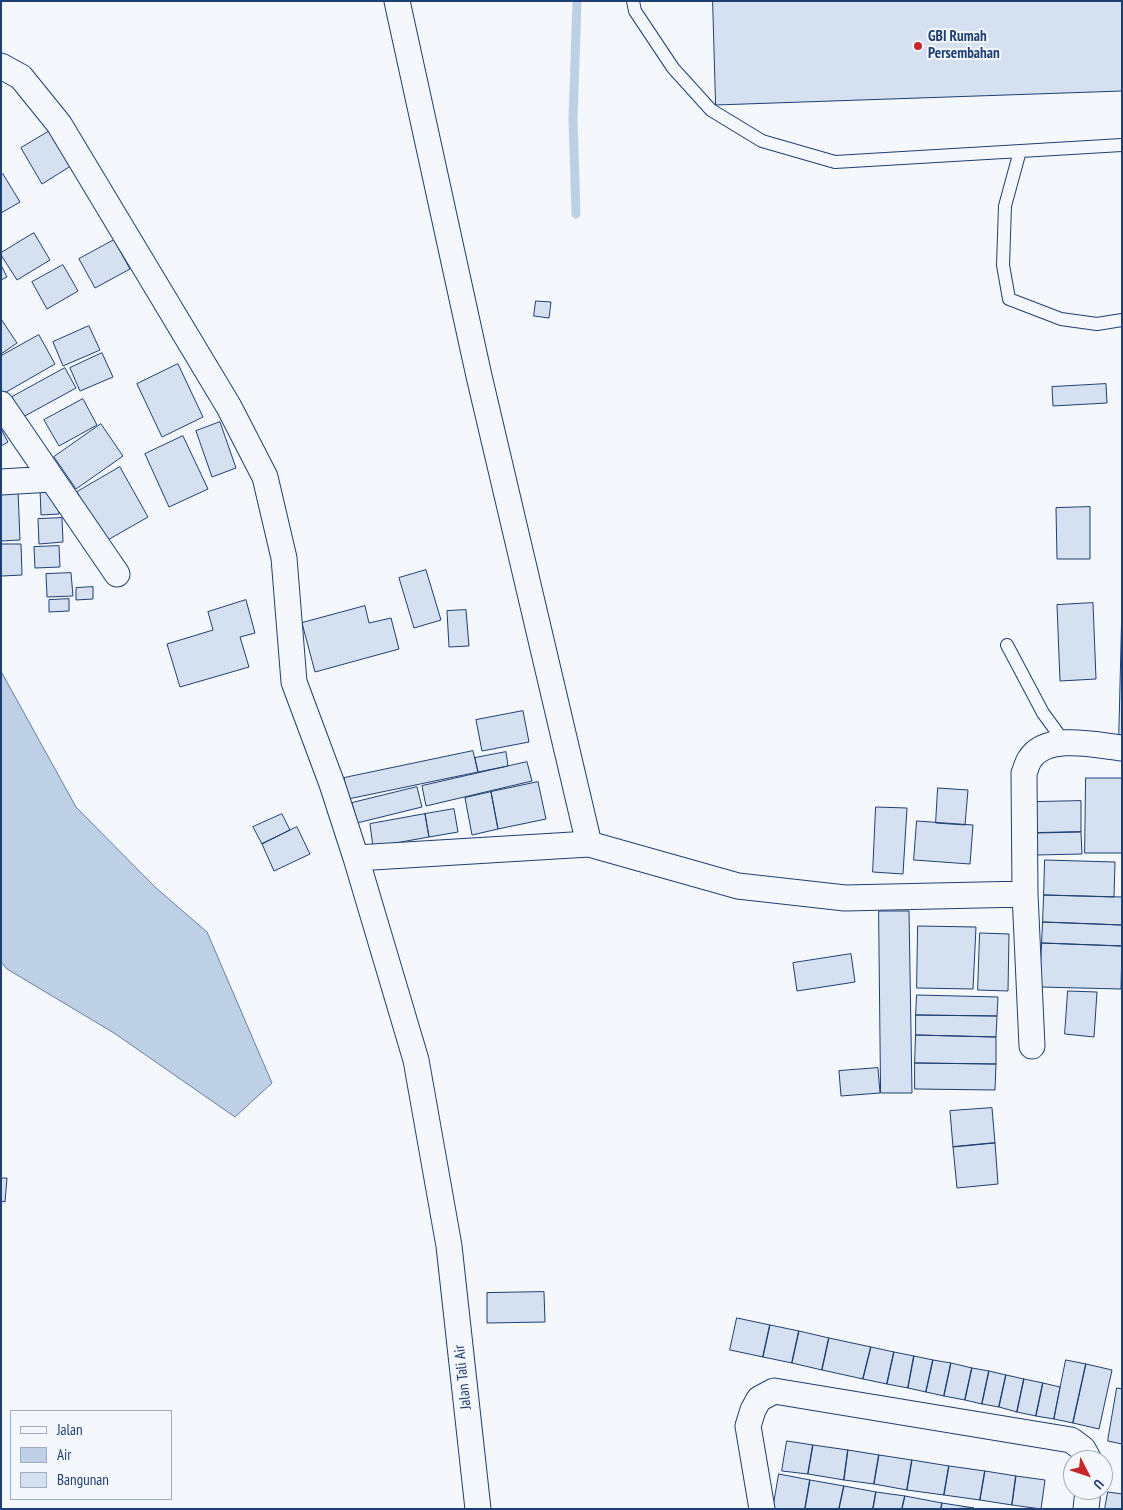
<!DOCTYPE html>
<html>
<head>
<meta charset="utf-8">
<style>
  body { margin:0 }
  #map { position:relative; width:1123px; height:1510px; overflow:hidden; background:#f4f7fb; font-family:"PT Sans Narrow",sans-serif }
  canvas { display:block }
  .frame { position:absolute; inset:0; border:2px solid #1d3f73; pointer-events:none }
  .legend { position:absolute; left:10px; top:1410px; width:162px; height:90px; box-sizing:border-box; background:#f4f7fb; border:1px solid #9eadc5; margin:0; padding:6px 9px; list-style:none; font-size:15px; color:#1d3f73 }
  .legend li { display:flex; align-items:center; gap:10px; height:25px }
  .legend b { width:25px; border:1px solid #9eadc5 }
  .north { position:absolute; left:1063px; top:1450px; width:50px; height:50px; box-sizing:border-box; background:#f4f7fb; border:1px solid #9eadc5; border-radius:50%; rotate:131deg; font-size:14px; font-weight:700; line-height:20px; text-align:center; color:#1d3f73 }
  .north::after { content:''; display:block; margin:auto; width:18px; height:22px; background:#c62828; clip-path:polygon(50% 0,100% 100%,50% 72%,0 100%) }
</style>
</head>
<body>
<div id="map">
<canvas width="1123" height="1510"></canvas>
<div class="frame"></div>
<ul class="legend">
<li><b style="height:6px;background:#f4f7fb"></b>Jalan</li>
<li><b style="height:14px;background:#bed0e5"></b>Air</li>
<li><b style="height:14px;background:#d5e0f0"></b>Bangunan</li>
</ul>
<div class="north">U</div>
</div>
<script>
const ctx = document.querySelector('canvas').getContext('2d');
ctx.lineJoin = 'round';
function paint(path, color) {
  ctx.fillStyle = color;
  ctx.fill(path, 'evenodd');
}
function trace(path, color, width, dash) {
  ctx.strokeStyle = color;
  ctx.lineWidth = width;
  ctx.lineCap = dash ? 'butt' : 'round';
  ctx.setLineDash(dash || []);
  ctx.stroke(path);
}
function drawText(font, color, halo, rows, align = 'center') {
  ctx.font = font + ' "PT Sans Narrow",sans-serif';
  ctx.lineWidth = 4;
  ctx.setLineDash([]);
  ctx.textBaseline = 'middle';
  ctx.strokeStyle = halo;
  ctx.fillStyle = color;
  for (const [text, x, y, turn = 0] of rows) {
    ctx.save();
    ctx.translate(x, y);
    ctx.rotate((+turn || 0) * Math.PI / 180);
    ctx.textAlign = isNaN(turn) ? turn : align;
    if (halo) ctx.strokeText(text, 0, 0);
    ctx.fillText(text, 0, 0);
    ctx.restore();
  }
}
const water = new Path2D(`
  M2,673L76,807L155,887L207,932L272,1083L235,1117L114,1033L7,969L1,962V674Z`);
paint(water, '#bed0e5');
trace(water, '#687fa3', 1);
trace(new Path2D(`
  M576,214L573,119L577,1`), '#bed0e5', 9);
const building = new Path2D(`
  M713,1H1122V91L716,105Z
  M53,129L74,164L42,184L21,148Z
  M3,174L20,202L1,213V176Z
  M34,233L50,260L17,280L1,255V253Z
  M114,240L130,269L95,288L79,259Z
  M1,265L7,277L1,280Z
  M63,265L78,291L47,309L32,282Z
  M536,301L551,302L549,318L534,316Z
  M1,319L17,343L1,354Z
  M89,326L100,350L63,366L53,342Z
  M39,335L55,364L1,395V356Z
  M102,353L113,377L80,391L70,368Z
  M178,364L203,417L162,437L137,384Z
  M65,368L76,388L23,417L12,397Z
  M1106,384L1107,403L1053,406L1052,387Z
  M83,399L97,425L59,446L44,420Z
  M220,422L236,468L212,477L196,431Z
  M101,424L123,456L76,489L54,457Z
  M1,429L8,442L1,446Z
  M183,436L208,489L169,507L145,454Z
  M120,467L148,517L106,541L77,492Z
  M58,488L59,514L41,515L40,489Z
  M18,490L20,540L1,541V491Z
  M1090,507V559H1057L1056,508Z
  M62,518L63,542L39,544L38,519Z
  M1,544H21L22,575L2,576Z
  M59,546L60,567L35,568L34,547Z
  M426,570L441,620L414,628L399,578Z
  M71,573L73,596L47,597L46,574Z
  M93,587V599L76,600V588Z
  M69,599V611L49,612V600Z
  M246,600L255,633L240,637L249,667L180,687L167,644L213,630L208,612Z
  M1093,603L1096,679L1060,681L1057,605Z
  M1122,604V743H1119Z
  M365,606L369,623L391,618L399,649L315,672L302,623Z
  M466,610L469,646L449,647L447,611Z
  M523,711L529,742L482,751L476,720Z
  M473,751L478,772L348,799L344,778Z
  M506,752L508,766L478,772L475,758Z
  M527,762L532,781L426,806L422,786Z
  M1086,778H1122V853H1085Z
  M538,782L546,819L498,829L491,792Z
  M417,787L422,807L357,823L352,803Z
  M938,788L968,790L965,825L936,823Z
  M491,792L498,829L472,835L465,798Z
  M1081,801V832L1036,833L1035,802Z
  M876,807L907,808L903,874L873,872Z
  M454,809L458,832L429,837L425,814Z
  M282,814L290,830L262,844L253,827Z
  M425,814L429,837L373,847L370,824Z
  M917,821L973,825L970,864L914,860Z
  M297,827L310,854L274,871L262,844Z
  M1081,832L1082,854L1036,855V833Z
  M1045,860L1115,862L1114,897L1044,895Z
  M1044,895L1122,897V925L1043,922Z
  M879,911H909L912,1093H881Z
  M1043,922L1122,925V946L1042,943Z
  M918,926L976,927L973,989L917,988Z
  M980,933L1009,934L1008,991L978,990Z
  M1042,943L1122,946L1121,989L1040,987Z
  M851,954L855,982L797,991L793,963Z
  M1068,991L1097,992L1094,1037L1065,1034Z
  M917,995L998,997L997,1016L916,1015Z
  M916,1015L997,1016L996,1037L916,1035Z
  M916,1035L996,1037V1064L915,1063Z
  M915,1063L996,1064L995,1090L915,1089Z
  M878,1068L880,1093L841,1096L839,1071Z
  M992,1108L995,1143L953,1147L950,1111Z
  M995,1143L998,1184L957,1188L953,1147Z
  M1,1178H7L5,1202L1,1201Z
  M544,1292L545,1322L487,1323V1293Z
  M737,1318L770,1325L763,1357L730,1350Z
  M770,1325L799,1331L792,1363L763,1357Z
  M799,1331L829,1338L822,1370L792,1363Z
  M829,1338L871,1347L863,1379L822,1370Z
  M871,1347L894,1352L887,1384L863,1379Z
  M894,1352L914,1356L908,1388L887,1384Z
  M914,1356L933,1360L926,1392L908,1388Z
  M933,1360L951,1363L944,1396L926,1392Z
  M1066,1360L1086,1364L1073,1423L1054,1419Z
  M951,1363L972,1368L965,1400L944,1396Z
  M1086,1364L1112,1370L1099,1429L1073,1423Z
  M972,1368L989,1371L982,1404L965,1400Z
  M989,1371L1006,1375L999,1407L982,1404Z
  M1006,1375L1024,1379L1017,1412L999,1407Z
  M1024,1379L1043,1383L1036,1416L1017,1412Z
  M1043,1383L1060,1387L1054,1419L1036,1416Z
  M1117,1388L1122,1389V1444L1108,1441Z
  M787,1441L813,1445L808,1474L782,1471Z
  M813,1445L848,1450L844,1480L808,1474Z
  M848,1450L879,1455L874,1484L844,1480Z
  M879,1455L912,1460L907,1490L874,1484Z
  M912,1460L949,1466L944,1495L907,1490Z
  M949,1466L985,1471L980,1500L944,1495Z
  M985,1471L1016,1476L1012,1505L980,1500Z
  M779,1474L810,1480L805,1509H773Z
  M1016,1476L1045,1480L1041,1509L1012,1505Z
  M810,1480L844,1486L839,1509H805Z
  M844,1486L876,1492L873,1509H839Z
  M876,1492L905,1496L902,1509H873Z
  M1108,1492L1122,1494V1509H1105Z
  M905,1496L942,1503L941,1509H902Z
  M942,1503L974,1508L941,1509Z`);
paint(building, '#d5e0f0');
trace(building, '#1d3f73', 1);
const service = new Path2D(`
  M633,1L635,11L673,68L711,110L762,141L835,162L1122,145
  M1020,151L1005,206L1003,265L1009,299L1061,319L1097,324L1122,320
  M1007,645L1043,713L1065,743`);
const minor = new Path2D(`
  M397,1L479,376L589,844
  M1,66L21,77L59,124L229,407L265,477L284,558L294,682L332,784L356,858L416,1060L449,1246L478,1509
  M1,404L117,574
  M1,482L52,479
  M356,858L589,844L738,886L845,898L1025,894
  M1032,1046L1025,894L1024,773C1026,769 1027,763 1030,759C1047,733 1096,745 1122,748
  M762,1509L748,1426L753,1410L759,1399L774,1391L1071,1440L1083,1449L1089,1460
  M1086,1509L1088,1490`);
trace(service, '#1d3f73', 14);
trace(minor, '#1d3f73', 27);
trace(service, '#f4f7fb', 12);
trace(minor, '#f4f7fb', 25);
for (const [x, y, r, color] of [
  [918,46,5,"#c62828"]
]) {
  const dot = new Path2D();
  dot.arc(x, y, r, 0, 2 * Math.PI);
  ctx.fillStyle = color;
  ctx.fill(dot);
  trace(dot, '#f4f7fb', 2);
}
drawText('bold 15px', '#1d3f73', '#f4f7fb', [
  ["GBI Rumah",928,37],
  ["Persembahan",928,54]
], 'left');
drawText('15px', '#1d3f73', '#f4f7fb', [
  ["Jalan Tali Air",463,1377,-96]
]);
</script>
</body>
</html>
